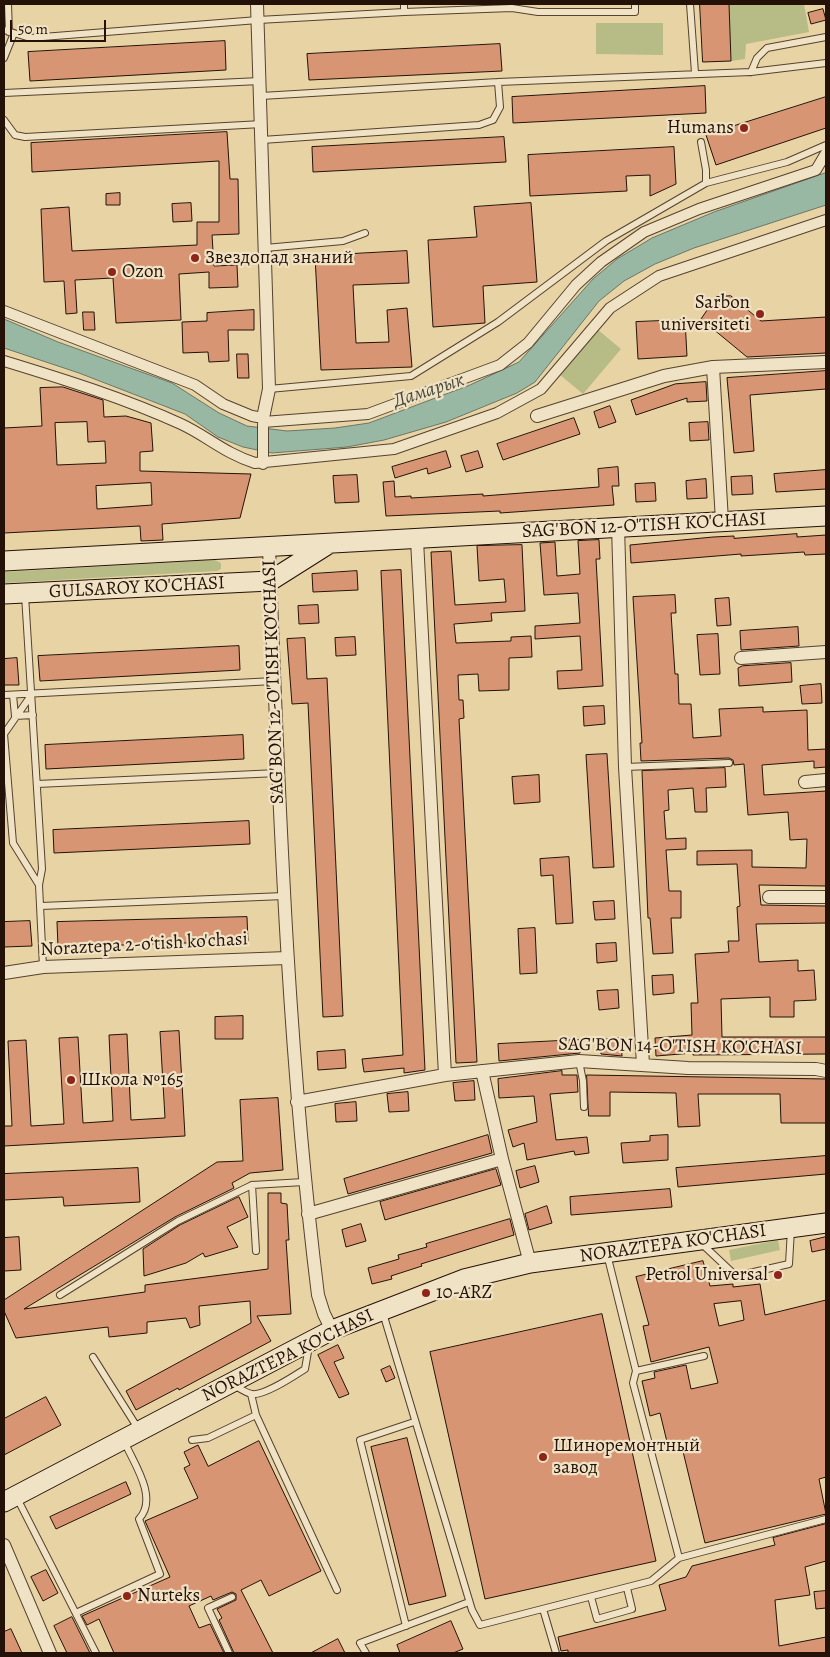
<!DOCTYPE html>
<html>
<head>
<meta charset="utf-8">
<style>
  body { margin:0 }
  #map { position:relative; width:830px; height:1657px; overflow:hidden; background:#e8d3a5; font-family:Alegreya,serif }
  canvas { display:block }
  .frame { position:absolute; inset:0; border:5px solid #241208; pointer-events:none }
  .scale { position:absolute; left:10px; top:20px; width:96px; height:22px; box-sizing:border-box; border:2px solid #241208; border-top:0; padding-left:6px; font-size:15px; line-height:18px; white-space:nowrap; color:#241208; -webkit-text-stroke:4px #f0e2c4; paint-order:stroke }
</style>
</head>
<body>
<div id="map">
<canvas width="830" height="1657"></canvas>
<div class="frame"></div>
<div class="scale">50 m</div>
</div>
<script>
const ctx = document.querySelector('canvas').getContext('2d');
ctx.lineJoin = 'round';
function paint(path, color) {
  ctx.fillStyle = color;
  ctx.fill(path, 'evenodd');
}
function trace(path, color, width, dash) {
  ctx.strokeStyle = color;
  ctx.lineWidth = width;
  ctx.lineCap = dash ? 'butt' : 'round';
  ctx.setLineDash(dash || []);
  ctx.stroke(path);
}
function drawText(font, color, halo, rows, align = 'center') {
  ctx.font = font + ' Alegreya,serif';
  ctx.lineWidth = 4.5;
  ctx.setLineDash([]);
  ctx.textBaseline = 'middle';
  ctx.strokeStyle = halo;
  ctx.fillStyle = color;
  for (const [text, x, y, turn = 0] of rows) {
    ctx.save();
    ctx.translate(x, y);
    ctx.rotate((+turn || 0) * Math.PI / 180);
    ctx.textAlign = isNaN(turn) ? turn : align;
    if (halo) ctx.strokeText(text, 0, 0);
    ctx.fillText(text, 0, 0);
    ctx.restore();
  }
}
paint(new Path2D(`
  M729,4H804L809,32L746,44L745,59L731,61Z
  M596,23H663V55L596,54Z
  M597,329L621,349L583,394L559,374Z
  M215,560L221,563V569L217,571L4,583V572Z
  M778,1240L780,1250L731,1261L729,1250Z`), '#b7bc86');
const water = new Path2D(`
  M826,173V205L694,248L655,264L624,281L599,301L535,382L517,393L446,422L384,440L347,447L272,453L243,447L218,437L185,414L79,373L4,348V319L58,342L172,383L219,413L247,426L287,431L335,428L369,423L470,385L519,362L593,279L617,259L652,238L714,212Z`);
paint(water, '#98b8a4');
trace(water, '#6a7666', 1);
const building = new Path2D(`
  M700,4H729L731,61L703,62Z
  M823,9L826,20L811,24L808,13Z
  M225,41L226,70L30,81L28,52Z
  M500,44L502,71L309,80L307,54Z
  M705,86L706,113L513,123L512,97Z
  M826,97V128L716,165L706,135Z
  M227,132L230,179H238L239,234L212,235L214,266L237,265L238,287L209,288V272L179,274L181,320L116,323L113,278L75,280L77,313L66,314L64,281L44,282L41,209L69,207L72,251L197,245V222H219V161L32,172L31,143Z
  M504,137L506,162L313,172L312,147Z
  M674,147L676,184L650,196V175L626,176L627,191L530,196L528,155Z
  M120,193V205H106V194Z
  M191,203L192,221L173,222L172,204Z
  M531,203L537,282L483,286L485,323L433,327L428,240L477,237L474,207Z
  M407,251L409,283L353,285L356,343L389,342L387,310L407,308L412,367L321,370L315,256Z
  M731,296L761,321L826,317V353L747,357L701,319L716,297Z
  M254,310V330H228L229,361L209,362L208,352L183,353L182,322L207,321V313Z
  M83,312H94L95,330H84Z
  M685,320L687,356L638,359L636,322Z
  M237,354H248L249,378H238Z
  M826,371V389L750,395L754,451L734,453L727,378Z
  M706,382L707,401L687,402V398L636,415L631,400L675,384Z
  M63,387L103,400L104,417L126,416L151,423L153,451L140,452V471L251,474L240,518L162,524L163,540L141,541L140,526L4,533V428L42,426L40,388ZM87,422L88,442L105,441L106,463L57,465L55,423ZM151,483L152,505L97,509L96,486Z
  M610,406L616,422L599,428L594,412Z
  M574,418L580,434L503,460L497,444Z
  M708,422L709,440L690,441L689,423Z
  M446,451L451,467L428,474L427,468L395,478L392,467Z
  M478,451L483,467L466,472L461,456Z
  M618,467L619,486H612L614,505L500,513V511L386,516L383,482L394,481L395,497L411,496V498L483,494V496L599,487L598,469Z
  M826,470V489L776,492L774,474Z
  M357,475L359,502L335,503L333,476Z
  M752,476L753,494L732,495L731,477Z
  M706,479L707,498L687,499L686,481Z
  M655,483L656,501L636,502L635,484Z
  M797,534V537L826,535V554L805,555L804,552L741,556V554L631,563L630,545L713,537L734,536V538Z
  M599,540L600,559H596L603,686L558,689L557,671L582,670L580,636L535,639V626L580,623L578,593L544,595L540,543L555,542L557,576L580,574L578,541Z
  M522,545L525,611L491,613L492,621L454,624L456,643L511,641V637L531,636L532,657L509,658V690L479,691L478,674L458,675L459,700H463L464,718L459,719L477,1062L456,1063L431,552L451,551L455,605L506,602L504,579L479,581L477,546Z
  M401,570L425,1070L404,1073V1068L364,1072L362,1059L403,1055L381,571Z
  M357,571L358,590L313,592L312,574Z
  M675,595L676,613H671L675,674H678L679,704H691L693,738L721,736L719,709L763,707V712L807,710L808,750L826,749V767L814,768V761L762,765L764,795L826,791V886L759,885L761,905L826,906V923L756,924L759,962L798,960V971L814,970L816,1000L794,1001V1017H770V997L721,999L722,1037H826V1054L693,1055V1053L656,1056L655,1038L692,1035L691,1003H698L695,954L729,952L728,941H739L737,907L740,906L737,864L697,865V851L752,850V867L806,868L807,839L790,840L788,812L748,815L744,764L734,765L733,760L729,758L641,761L640,743H642L633,597Z
  M729,598L731,625L717,626L715,599Z
  M318,605L319,623L299,624L298,606Z
  M798,627L799,646L741,650L740,631Z
  M718,634L720,674L700,675L697,635Z
  M355,637L356,655L336,656L335,638Z
  M305,638L307,679L327,678L343,1016L323,1017L308,703L292,704L287,639Z
  M239,646L240,670L40,681L38,656Z
  M17,658L19,685H4V659Z
  M791,663L792,682L739,686L738,668L742,666Z
  M821,684L822,703L802,704L800,686Z
  M604,706L605,724L584,726L583,707Z
  M243,735L244,759L46,769L45,745Z
  M607,754L614,867L593,868L586,755Z
  M725,768L726,787L706,788L707,812H695L693,788L668,790L669,810L664,811L666,839L686,838V849L666,850L669,891H681V918H671L673,953L653,954L650,918H648L642,771Z
  M539,775L540,802L514,804L512,777Z
  M249,821L250,844L54,853L53,830Z
  M569,857L573,923L556,924L553,875L541,876L540,859Z
  M614,901L615,919L595,920L593,902Z
  M247,917L248,941L58,947L57,922Z
  M30,921L32,946L4,947V922Z
  M535,928L537,973L520,974L518,929Z
  M616,943L617,961L597,963L596,944Z
  M673,975L674,993L653,995L652,976Z
  M618,990L619,1008L599,1010L597,991Z
  M243,1016V1039H215V1017Z
  M179,1031L185,1136L4,1146V1126H12L8,1041L26,1040L31,1126L64,1124L59,1038L78,1037L83,1123L113,1121L109,1035L127,1034L131,1120L165,1118L160,1032Z
  M621,1038L622,1056L601,1054L600,1040Z
  M579,1040L580,1053L499,1061L498,1044Z
  M345,1050L346,1068L318,1070L317,1052Z
  M562,1071V1075H577L578,1092L550,1094L556,1140L587,1137L589,1153L575,1155L574,1151L527,1160L524,1143L513,1147L508,1130L537,1122L534,1096L499,1098L498,1079Z
  M587,1075L826,1079V1123H781L780,1094H698L700,1126L678,1127L676,1093L610,1092V1116H589Z
  M474,1081L475,1100L455,1101L453,1083Z
  M408,1092L409,1111L389,1112L387,1094Z
  M278,1098L283,1170L250,1173L232,1183L234,1188L175,1217L24,1309L145,1292V1285L268,1269V1193H281V1203L287,1204L289,1240H286L291,1314L257,1316L271,1341L179,1390L178,1388L136,1410L126,1391L251,1323L250,1301L199,1306L200,1325L190,1328L186,1318L147,1322V1333L109,1337L108,1327L16,1338L4,1311V1300L217,1162L243,1161L240,1100Z
  M356,1102L357,1121L336,1122L335,1104Z
  M488,1135L492,1153L348,1194L344,1179Z
  M668,1135V1160L623,1163L621,1143L650,1141V1136Z
  M826,1156V1174L678,1187L676,1168Z
  M535,1166L539,1182L520,1188L516,1171Z
  M138,1168L140,1202L64,1206L63,1197L4,1200V1174Z
  M496,1169L501,1185L385,1220L380,1202Z
  M670,1189L672,1207L571,1215L570,1197Z
  M239,1197L248,1217L227,1227L238,1247L205,1257L203,1253L186,1263L144,1276L143,1249L180,1225Z
  M547,1206L552,1223L529,1230L525,1214Z
  M510,1219L514,1235L421,1264L422,1266L391,1276L392,1279L372,1284L368,1268L399,1259L398,1255L427,1247L426,1244Z
  M361,1224L366,1241L346,1247L342,1230Z
  M19,1237L21,1270L4,1271V1238Z
  M826,1237V1249L812,1252L810,1241Z
  M703,1261L710,1286L733,1284V1287L760,1284L765,1315L826,1300V1477L819,1479L826,1514L705,1543L681,1443L668,1446L660,1413L650,1416L642,1381L655,1378L654,1372L686,1365L691,1389L718,1383L709,1347L651,1362L643,1326L649,1325L636,1277ZM741,1301L744,1320L719,1326L714,1304Z
  M602,1314L656,1561L485,1599L430,1352Z
  M338,1345L344,1358L334,1362L349,1394L339,1398L318,1355Z
  M390,1366L395,1378L386,1382L381,1370Z
  M46,1397L61,1425L4,1455V1419Z
  M407,1438L446,1596L409,1605L371,1447Z
  M259,1441L321,1571L269,1596L261,1580L241,1590L273,1653H234L219,1620L222,1618L217,1609L236,1600V1594L232,1592L213,1600L211,1596L189,1606L199,1628L210,1624L224,1653H114L99,1619L87,1625L82,1616L170,1577L145,1521L198,1498L184,1468L190,1465L184,1452L198,1445L208,1466Z
  M126,1482L131,1494L56,1529L50,1517Z
  M826,1524V1561L805,1567L810,1595L775,1600L779,1646L826,1637V1653H568V1650L561,1651L558,1637L666,1610L659,1585L686,1577L692,1566L775,1545L773,1538Z
  M46,1570L58,1593L43,1601L31,1577Z
  M826,1591V1608L816,1609L814,1592Z
  M72,1617L90,1653H67L54,1626Z
  M451,1621L463,1649L453,1653H400L397,1645Z
  M11,1629L22,1653H4V1632Z
  M338,1639L345,1653H311Z`);
paint(building, '#d89573');
trace(building, '#241208', 1);
const service = new Path2D(`
  M8,4L9,32
  M690,4L695,73
  M404,12L512,8L538,12H635V4
  M4,30L30,38L258,20L404,12V4
  M4,58L14,33
  M751,72L757,58L767,48L826,37
  M4,93L260,81
  M261,96L498,82L751,72L826,63
  M4,120L15,135L25,137L262,124
  M262,140L479,125L493,120L500,107L498,82
  M701,142L706,170V183L787,162L826,145
  M265,248L343,241L365,233
  M269,389L411,376L498,322L606,241L706,183
  M25,595L42,869L39,885L43,967
  M32,694L4,734L13,843L39,885
  M4,695L274,681
  M13,695L15,716L33,715
  M625,767L729,763
  M37,784L278,773
  M41,906L284,896
  M579,1061L583,1081L584,1107
  M701,1243L736,1276L789,1264L791,1229
  M256,1251L252,1185L304,1182
  M607,1254L636,1371L704,1356
  M60,1295L178,1221L252,1185
  M383,1313L472,1610L480,1625L651,1581L679,1558
  M93,1357L139,1430
  M636,1371L633,1383L679,1558L826,1519
  M234,1385C239,1388 246,1393 252,1394C264,1396 294,1376 305,1369L309,1346
  M251,1394L256,1415L337,1590
  M192,1440L208,1438L256,1415
  M17,1498L96,1653
  M591,1597L597,1619L632,1609L627,1588
  M543,1609L556,1653
  M76,1613L160,1574L139,1519C159,1498 133,1462 124,1441
  M406,1626L360,1440L414,1422
  M229,1653L208,1608L232,1597
  M366,1653L360,1643L469,1602`);
const pedestrian = new Path2D(`
  M4,311L195,385L223,404L252,416L263,418V464
  M4,361C63,379 124,398 181,424C207,436 224,453 255,463L394,449L497,413L541,389L610,308L659,276L826,220
  M263,422L368,414L500,365L528,343L576,285L601,262L644,232L699,209L816,170L826,153`);
const minor = new Path2D(`
  M257,4L269,389L263,418
  M713,367L722,521
  M537,416L664,376L713,367L826,362
  M618,526L625,767L643,1064
  M417,540L445,1075
  M269,548C279,797 287,1047 318,1295L324,1314L332,1330
  M741,658L826,652
  M805,782L826,780
  M769,897H826
  M4,973L43,967L287,958
  M482,1071L502,1159L530,1263
  M297,1102L445,1075L579,1061L688,1068L816,1069L826,1071
  M308,1214L502,1159
  M4,1545L50,1653`);
const secondary = new Path2D(`
  M4,561L826,516
  M4,594L270,581L327,545
  M4,1502L332,1330L464,1279L530,1263L826,1223`);
trace(service, '#55422f', 8);
trace(pedestrian, '#55422f', 12);
trace(minor, '#55422f', 14);
trace(secondary, '#241208', 21);
trace(service, '#f0e2c4', 6);
trace(pedestrian, '#f0e2c4', 10);
trace(minor, '#f0e2c4', 12);
trace(secondary, '#f0e2c4', 19);
for (const [x, y, r, color] of [
  [744,128,5,"#8f2418"],
  [195,258,5,"#8f2418"],
  [112,272,5,"#8f2418"],
  [760,314,5,"#8f2418"],
  [71,1080,5,"#8f2418"],
  [778,1275,5,"#8f2418"],
  [426,1293,5,"#8f2418"],
  [543,1457,5,"#8f2418"],
  [127,1596,5,"#8f2418"]
]) {
  const dot = new Path2D();
  dot.arc(x, y, r, 0, 2 * Math.PI);
  ctx.fillStyle = color;
  ctx.fill(dot);
  trace(dot, '#f0e2c4', 2);
}
drawText('19px', '#241208', '#f0e2c4', [
  ["Humans",734,128,"right"],
  ["Звездопад знаний",205,258],
  ["Ozon",122,272],
  ["Sarbon",750,303,"right"],
  ["universiteti",750,325,"right"],
  ["Школа №165",81,1080],
  ["Petrol Universal",768,1275,"right"],
  ["10-ARZ",436,1293],
  ["Шиноремонтный",553,1446],
  ["завод",553,1468],
  ["Nurteks",137,1596]
], 'left');
drawText('19px', '#241208', '#f0e2c4', [
  ["SAG'BON 12-O'TISH KO'CHASI",644,526,-3],
  ["GULSAROY KO'CHASI",137,588,-3],
  ["SAG'BON 12-O'TISH KO'CHASI",274,682,-92],
  ["Noraztepa 2-oʻtish ko'chasi",144,945,-3],
  ["SAG'BON 14-O'TISH KO'CHASI",680,1047,1],
  ["NORAZTEPA KO'CHASI",673,1244,-8],
  ["NORAZTEPA KO'CHASI",288,1356,-26]
]);
drawText('italic 20px', '#4d4c3f', '#f0e2c4', [
  ["Дамарык",429,391,-18]
]);
</script>
</body>
</html>
